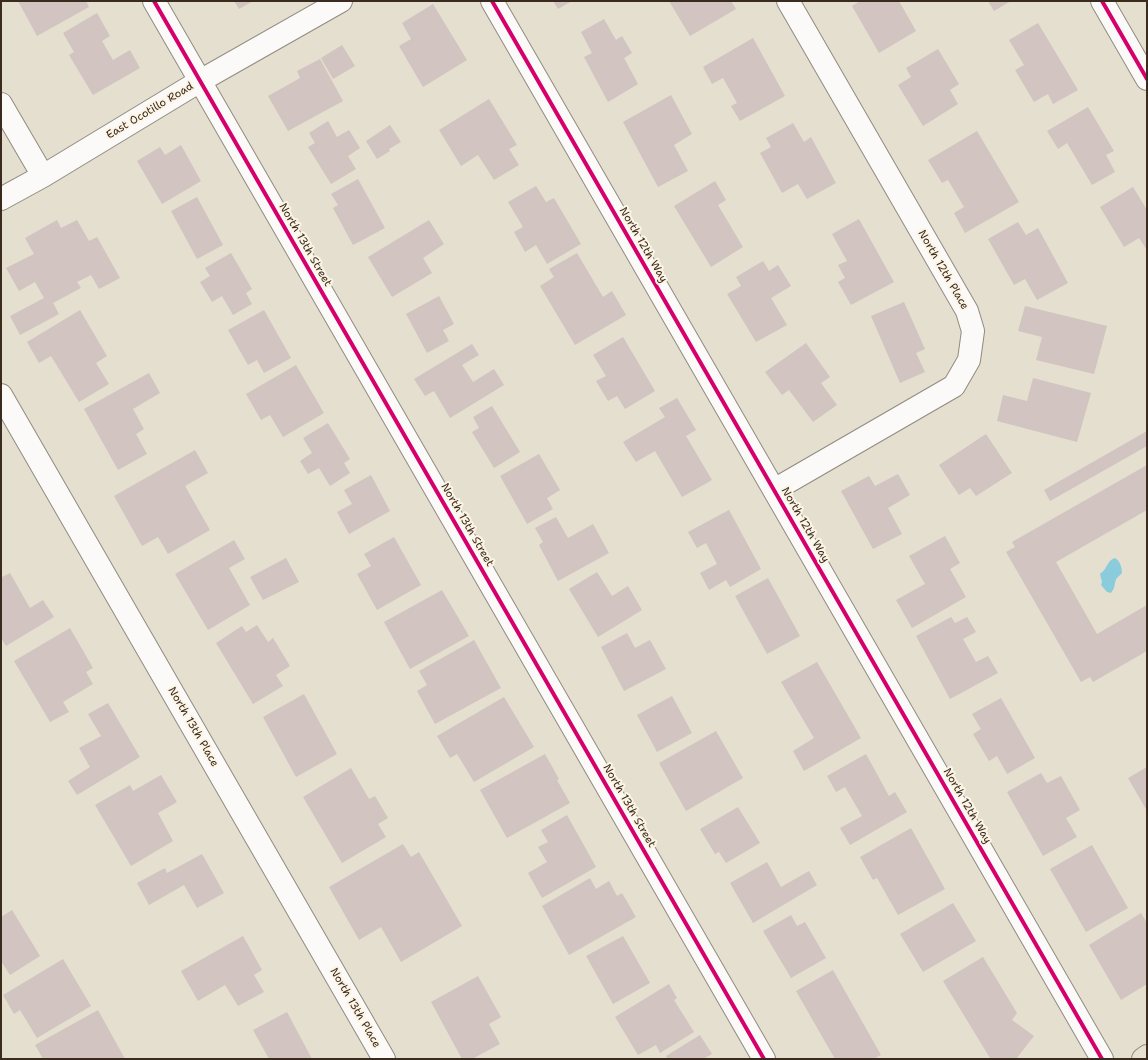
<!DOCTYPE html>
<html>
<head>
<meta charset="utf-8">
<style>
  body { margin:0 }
  #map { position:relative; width:1148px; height:1060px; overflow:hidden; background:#e5dfcf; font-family:"Shantell Sans",sans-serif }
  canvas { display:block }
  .frame { position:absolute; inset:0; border:2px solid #3b2a1e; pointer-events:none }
</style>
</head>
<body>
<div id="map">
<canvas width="1148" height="1060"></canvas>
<div class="frame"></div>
</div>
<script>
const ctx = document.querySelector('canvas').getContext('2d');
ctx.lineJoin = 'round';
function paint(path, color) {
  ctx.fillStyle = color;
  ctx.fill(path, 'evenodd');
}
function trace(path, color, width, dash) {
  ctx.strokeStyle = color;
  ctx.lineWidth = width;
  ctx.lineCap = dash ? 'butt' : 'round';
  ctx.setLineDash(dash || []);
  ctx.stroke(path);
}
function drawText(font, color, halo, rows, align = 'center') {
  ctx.font = font + ' "Shantell Sans",sans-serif';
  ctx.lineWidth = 4;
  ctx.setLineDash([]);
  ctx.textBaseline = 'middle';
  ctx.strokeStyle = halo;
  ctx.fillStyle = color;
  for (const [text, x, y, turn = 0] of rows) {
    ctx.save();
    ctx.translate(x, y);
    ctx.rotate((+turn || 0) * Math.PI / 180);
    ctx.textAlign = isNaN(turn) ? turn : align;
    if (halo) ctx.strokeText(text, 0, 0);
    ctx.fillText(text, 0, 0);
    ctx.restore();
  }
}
paint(new Path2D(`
  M1115,558C1120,561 1122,567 1122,573L1116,579L1114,588L1111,593L1107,592L1101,585L1102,582L1100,574C1102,572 1105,570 1106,567C1109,563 1109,560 1115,558Z`), '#8bccdc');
paint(new Path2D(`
  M18,1H86L89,7L37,36Z
  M234,1H253L239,9Z
  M553,1H572L558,9Z
  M669,1H731L736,9L690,36Z
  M860,1H899L916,31L879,53L852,6Z
  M988,1H1011L994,11Z
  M433,4L467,60L423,87L399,46L411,39L402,23Z
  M97,13L110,36L102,41L113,60L130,50L140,68L93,95L69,55L74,52L63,33Z
  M604,19L616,40L622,36L632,53L624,58L638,84L608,102L584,57L592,53L581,32Z
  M1038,23L1078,90L1053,104L1048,94L1034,102L1015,70L1024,65L1009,40Z
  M753,38L785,96L740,121L731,106L737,103L723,78L712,84L703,67Z
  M342,45L355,66L333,79L321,58Z
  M938,49L959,84L950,90L958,104L923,126L898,85L911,77L906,68Z
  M320,59L343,101L288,131L268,96L300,78L297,71Z
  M671,95L692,134L674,145L688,171L658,187L623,122Z
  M489,99L517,145L509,149L519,165L494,180L478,155L461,166L439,130Z
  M1088,107L1114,151L1106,155L1115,172L1092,185L1067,143L1058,149L1047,131Z
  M328,121L337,137L349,130L360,148L348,156L356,169L331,184L308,147L315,143L309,133Z
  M793,123L804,142L811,137L836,183L807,199L798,184L782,193L760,153L771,147L766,138Z
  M390,125L401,142L389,149L390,151L377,159L366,141Z
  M977,131L1019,202L965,233L954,213L964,207L948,180L942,183L928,160Z
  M181,145L201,181L162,204L137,161L160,147L165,155Z
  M358,179L385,228L353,245L333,208L338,205L331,194Z
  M715,181L726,200L718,205L743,247L711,267L674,206Z
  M536,186L546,202L554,198L581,244L547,264L536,245L525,252L514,232L523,227L508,202Z
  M1133,187L1147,210V250L1139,238L1124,247L1100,207Z
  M197,197L223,245L197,259L171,211Z
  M859,219L894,282L851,305L838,282L845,278L838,265L847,261L832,234Z
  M57,220L61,228L77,220L89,241L97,237L120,278L99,289L91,275L77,282L81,288L53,303L59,314L20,335L10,316L44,298L35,282L19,291L6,268L34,254L25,238Z
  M429,220L444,244L423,258L432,273L392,297L368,257Z
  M1018,222L1026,235L1038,228L1068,283L1037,300L1025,279L1014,285L988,239Z
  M231,253L252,289L246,293L252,304L233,315L222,296L212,302L200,282L210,276L205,268Z
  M577,253L603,297L612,291L626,315L575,345L540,286L554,277L549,269Z
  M763,261L769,271L778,265L791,286L771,298L787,325L756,342L727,294L741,286L736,277Z
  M439,296L454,324L443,330L449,341L427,353L406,314Z
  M904,302L925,349L916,353L925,372L900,383L871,316Z
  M1025,306L1107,326L1094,374L1036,360L1042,337L1018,331Z
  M80,310L107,356L96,363L109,384L79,402L51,356L39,363L27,342Z
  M264,310L291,358L264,373L257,360L248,365L228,330Z
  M623,337L655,391L625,409L617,396L608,401L596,381L606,376L593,355Z
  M806,343L830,377L821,383L837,405L813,422L789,390L782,395L765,372Z
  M472,344L479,355L462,365L473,382L494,369L504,385L450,418L434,391L425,396L414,379Z
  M296,365L324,413L283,437L270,415L261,420L246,394Z
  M149,373L160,393L133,409L144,429L136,434L147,454L118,470L84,409Z
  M1033,378L1091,393L1077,442L997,421L1003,395L1027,401Z
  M677,398L696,430L686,436L712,480L682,497L655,451L636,462L623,442L665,417L659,408Z
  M492,406L520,452L494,468L472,432L479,428L473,417Z
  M328,423L350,459L344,463L350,473L330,486L319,468L308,474L300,461L312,453L303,438Z
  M1147,431V446L1050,501L1044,490Z
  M986,434L1012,473L976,496L970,488L959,495L939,465Z
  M195,450L208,473L185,486L210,530L168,554L158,537L142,546L114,496Z
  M539,454L560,490L547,498L553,509L527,524L500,476Z
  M1147,465V510L1056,562L1097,634L1147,605V651L1093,682L1090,677L1081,682L1006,552L1015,547L1012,542Z
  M898,474L910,495L888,508L902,534L873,549L841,491L869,476L875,486Z
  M371,475L390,511L349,534L337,512L352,504L344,490Z
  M729,510L761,569L730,587L726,580L709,590L700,573L717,564L706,543L697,548L688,532Z
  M556,517L568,538L593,524L609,553L558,581L539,545L543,542L535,528Z
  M945,536L960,563L950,569L966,597L912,628L896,600L925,584L909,556Z
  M394,537L421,585L377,610L357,574L371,566L364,554Z
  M234,540L245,559L229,568L250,605L208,630L175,574Z
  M286,558L299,582L263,600L250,577Z
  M597,572L612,596L628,586L642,610L598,637L569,589Z
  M10,573L30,608L43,600L54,617L6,646L1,638V576L2,577Z
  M768,578L800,636L767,654L735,596Z
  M442,590L469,636L410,669L384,622Z
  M951,617L955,623L967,617L976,632L963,639L976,662L988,656L998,673L950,699L916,636Z
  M257,625L268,642L273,638L290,666L276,675L283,686L253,704L216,643L242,626L246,632Z
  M70,628L93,668L86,672L93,684L63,702L69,712L50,722L14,661Z
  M627,633L635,648L650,640L666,669L624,691L601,647Z
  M474,640L501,688L435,724L417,691L427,685L419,671Z
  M817,662L861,738L804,771L793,751L814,738L781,682Z
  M304,694L337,754L296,777L263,717Z
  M672,696L692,733L657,752L637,715Z
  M504,697L534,747L474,782L457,754L450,758L437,736Z
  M1001,698L1035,758L1007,774L997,756L989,761L973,734L981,729L972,714Z
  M108,703L140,757L77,795L68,781L90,767L79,748L101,736L88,714Z
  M716,731L743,778L686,811L659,763Z
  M545,754L559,779L557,780L570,803L507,838L480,790Z
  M866,754L889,796L895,792L907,812L850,845L840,828L862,816L845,787L836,792L827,776Z
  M1147,767V811L1128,778Z
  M351,768L369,799L375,796L388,818L378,824L386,837L342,863L303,797Z
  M1041,773L1047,783L1061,776L1080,810L1066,818L1077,837L1043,856L1007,792Z
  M161,775L177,802L158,813L173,841L131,866L95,805L130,785L133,791Z
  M738,807L760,843L726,863L719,852L715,854L700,829Z
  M567,815L596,867L542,898L528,873L547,862L538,847L548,842L541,830Z
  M911,828L945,889L898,915L877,878L873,880L860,857Z
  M403,844L411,857L419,852L462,926L401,962L381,927L359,940L329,887Z
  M1092,845L1128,908L1086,932L1050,869Z
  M202,854L224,893L197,908L184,885L149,905L137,883L165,868L167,873Z
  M767,862L781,887L809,871L817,885L753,923L730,883Z
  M590,878L596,889L609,881L617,896L622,893L636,917L569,955L542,906Z
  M953,903L976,941L923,972L900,934Z
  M12,910L40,956L10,975L1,961V917Z
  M1141,913L1147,923V984L1121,1000L1089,945Z
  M791,915L797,926L805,922L826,958L791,978L763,931Z
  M243,936L262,970L254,975L264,992L238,1006L225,985L198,1001L181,971Z
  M623,936L650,983L613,1004L586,956Z
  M983,957L1017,1013L1012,1020L1034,1036L1016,1059H992L990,1058L943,981Z
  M63,959L91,1006L37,1038L20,1010L14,1014L3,995Z
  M833,970L881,1055L873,1059H835L796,991Z
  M478,976L501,1017L489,1024L500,1044L472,1059H462L431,1002Z
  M669,984L677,998L674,1000L694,1032L660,1053L656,1045L638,1055L615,1017Z
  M98,1010L125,1059H43L35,1045Z
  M287,1012L312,1059H269L253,1030Z
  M700,1035L712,1054L703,1059H668L666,1056Z`), '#d1c4c1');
const minor = new Path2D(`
  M154,1L764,1059
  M492,1L1102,1059
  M1102,1L1147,79
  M1,104L43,176
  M1,199L43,176L200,81L341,1
  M1,395L384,1059
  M774,490L954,386L969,360L973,331L967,311L788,1`);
const major = new Path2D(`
  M1143,1059L1147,1056`);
trace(minor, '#918b81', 24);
trace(major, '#918b81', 24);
trace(minor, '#fbfaf8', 22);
trace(major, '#e6e1d3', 22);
trace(new Path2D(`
  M154,1L764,1059
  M492,1L1102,1059
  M1102,1L1147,79`), '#d6006c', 4);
drawText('11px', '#3b2a1e', '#fcf5e5', [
  ["East Ocotillo Road",150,111,-31],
  ["North 13th Street",305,245,60],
  ["North 12th Way",643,245,60],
  ["North 12th Place",943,270,60],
  ["North 13th Street",467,525,60],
  ["North 12th Way",805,525,60],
  ["North 13th Place",193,727,60],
  ["North 13th Street",629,806,60],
  ["North 12th Way",967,806,60],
  ["North 13th Place",355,1008,60]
]);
</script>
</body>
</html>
